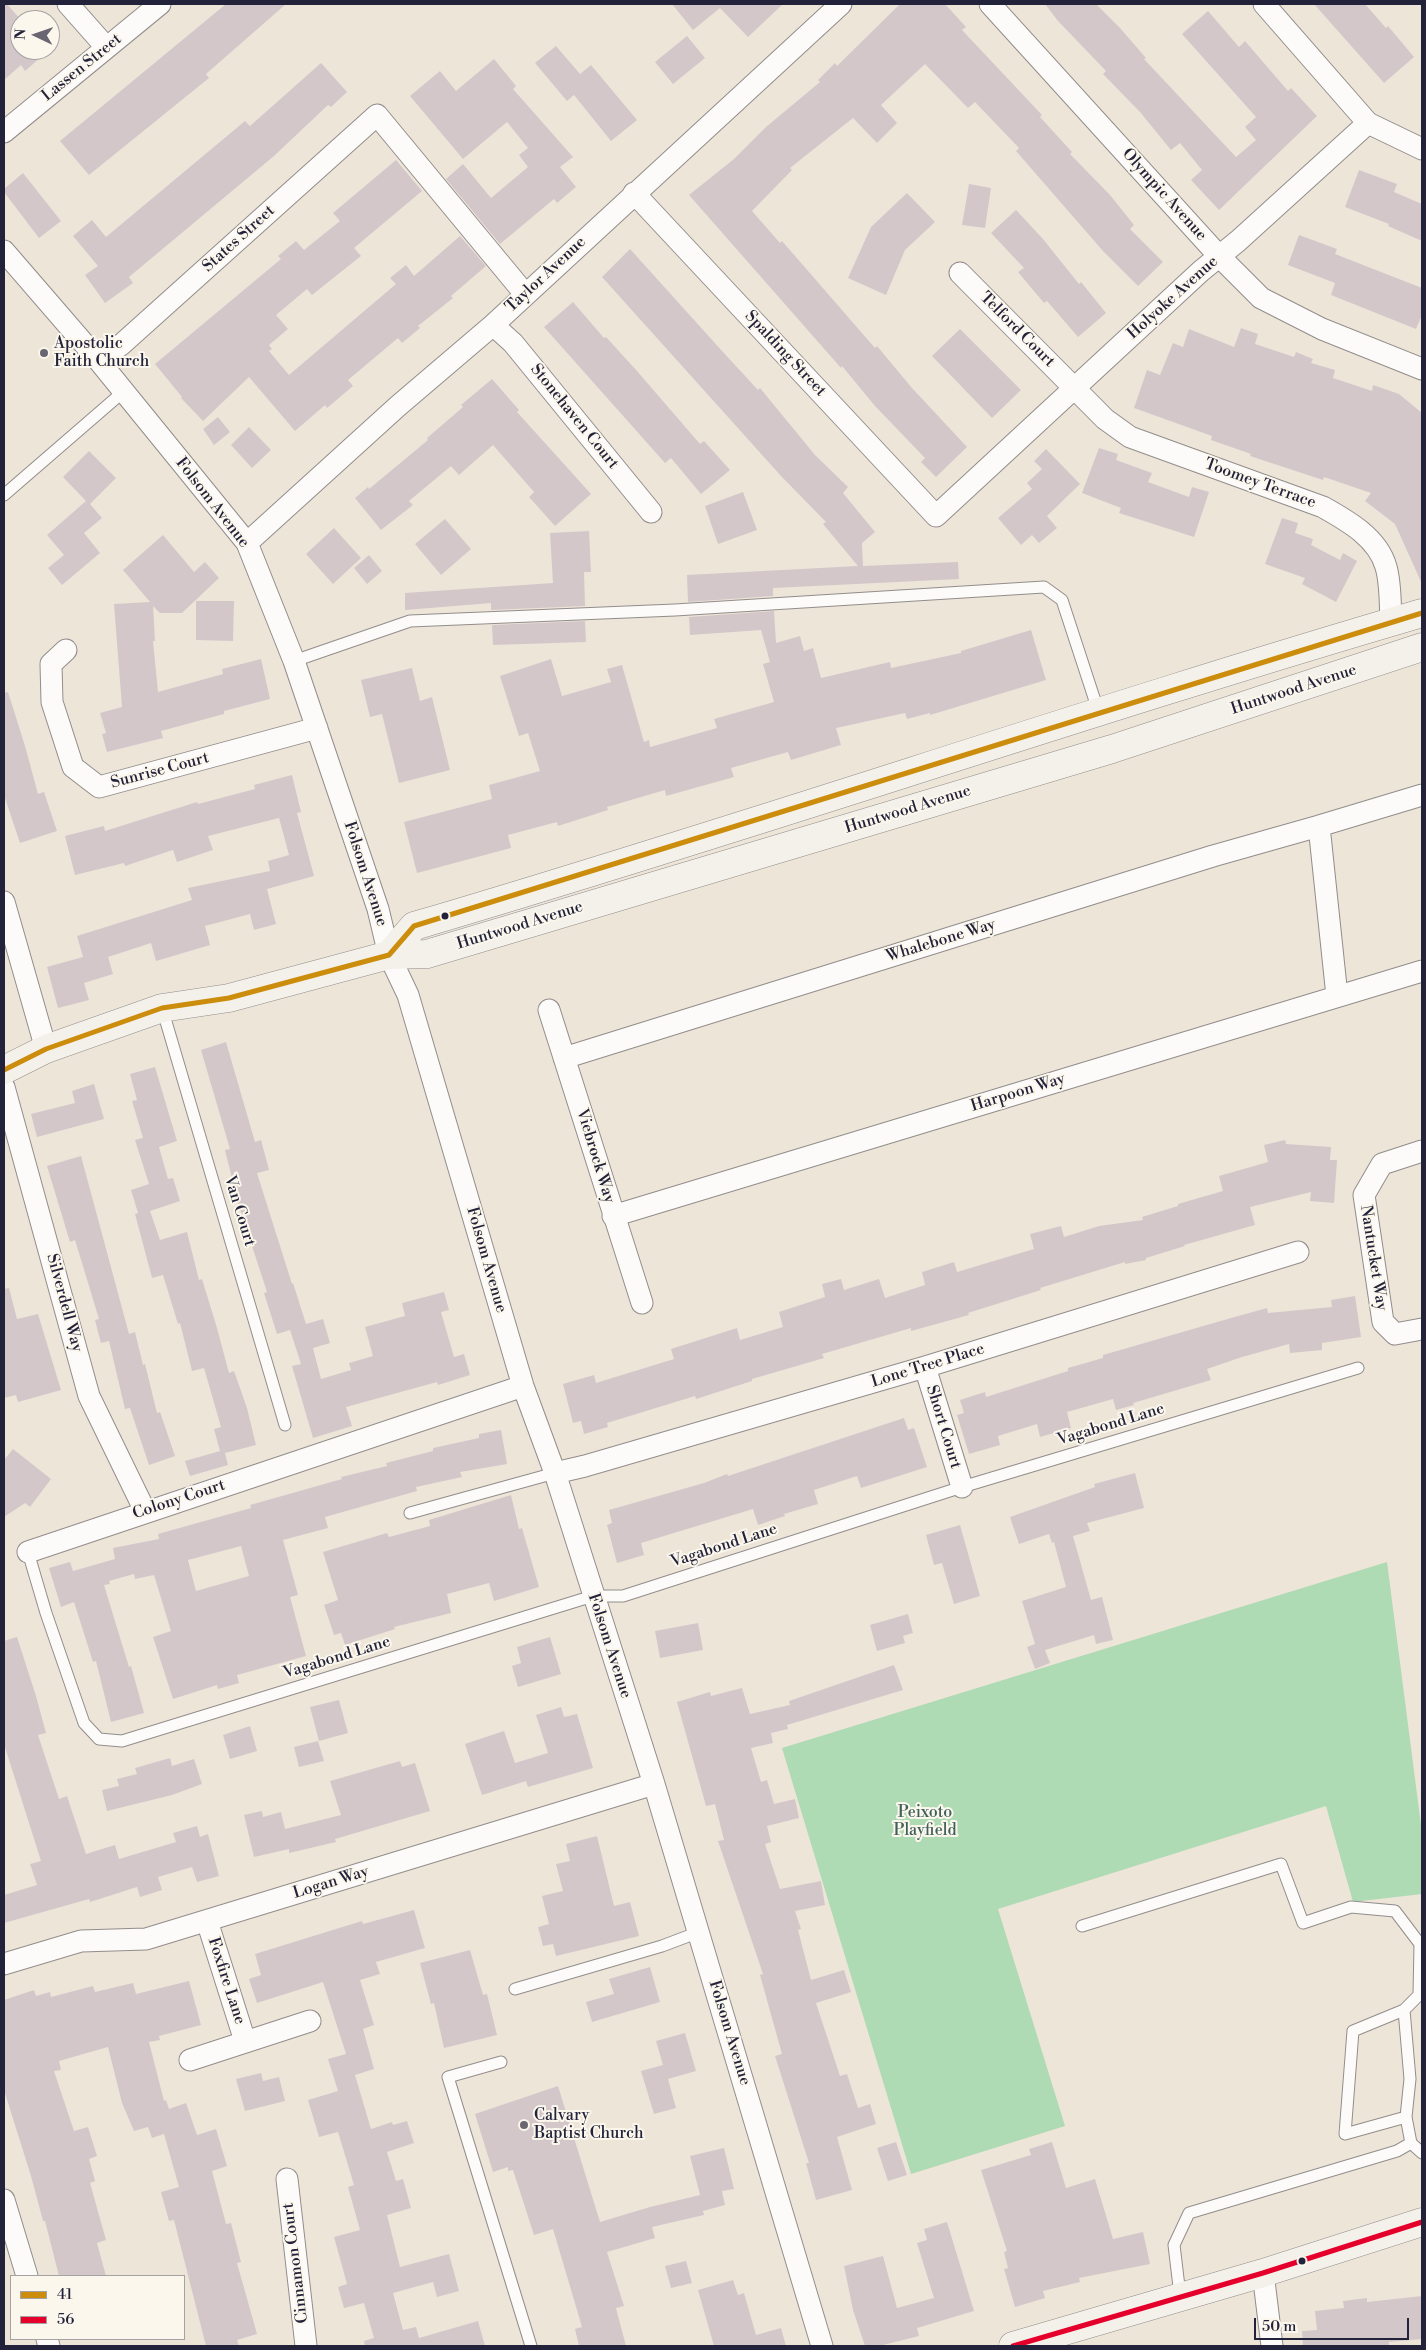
<!DOCTYPE html>
<html>
<head>
<meta charset="utf-8">
<style>
  body { margin:0 }
  #map { position:relative; width:1426px; height:2350px; overflow:hidden; background:#eee5d9; font-family:"Libre Bodoni",serif }
  canvas { display:block }
  .frame { position:absolute; inset:0; border:5px solid #22223b; pointer-events:none }
  .legend { position:absolute; left:10px; top:2275px; width:175px; height:65px; box-sizing:border-box; background:#fbf7ec; border:1px solid #a4a2a5; margin:0; padding:6px 9px; list-style:none; font-size:15px; color:#22223b }
  .legend li { display:flex; align-items:center; gap:10px; height:25px }
  .legend b { width:25px; border:1px solid #a4a2a5 }
  .north { position:absolute; left:10px; top:10px; width:50px; height:50px; box-sizing:border-box; background:#fbf7ec; border:1px solid #a4a2a5; border-radius:50%; rotate:273deg; font-size:14px; font-weight:700; line-height:20px; text-align:center; color:#22223b }
  .north::after { content:''; display:block; margin:auto; width:18px; height:22px; background:#696672; clip-path:polygon(50% 0,100% 100%,50% 72%,0 100%) }
  .scale { position:absolute; left:1254px; top:2318px; width:155px; height:22px; box-sizing:border-box; border:2px solid #22223b; border-top:0; padding-left:6px; font-size:15px; line-height:18px; white-space:nowrap; color:#22223b; -webkit-text-stroke:4px #fbf7ec; paint-order:stroke }
</style>
</head>
<body>
<div id="map">
<canvas width="1426" height="2350"></canvas>
<div class="frame"></div>
<ul class="legend">
<li><b style="height:6px;background:#cc8c0c"></b>41</li>
<li><b style="height:6px;background:#e4002b"></b>56</li>
</ul>
<div class="north">N</div>
<div class="scale">50 m</div>
</div>
<script>
const ctx = document.querySelector('canvas').getContext('2d');
ctx.lineJoin = 'round';
function paint(path, color) {
  ctx.fillStyle = color;
  ctx.fill(path, 'evenodd');
}
function trace(path, color, width, dash) {
  ctx.strokeStyle = color;
  ctx.lineWidth = width;
  ctx.lineCap = dash ? 'butt' : 'round';
  ctx.setLineDash(dash || []);
  ctx.stroke(path);
}
function drawText(font, color, halo, rows, align = 'center') {
  ctx.font = font + ' "Libre Bodoni",serif';
  ctx.lineWidth = 4;
  ctx.setLineDash([]);
  ctx.textBaseline = 'middle';
  ctx.strokeStyle = halo;
  ctx.fillStyle = color;
  for (const [text, x, y, turn = 0] of rows) {
    ctx.save();
    ctx.translate(x, y);
    ctx.rotate((+turn || 0) * Math.PI / 180);
    ctx.textAlign = isNaN(turn) ? turn : align;
    if (halo) ctx.strokeText(text, 0, 0);
    ctx.fillText(text, 0, 0);
    ctx.restore();
  }
}
paint(new Path2D(`
  M1387,1562L1422,1833V1894L1353,1902L1326,1806L998,1909L1065,2126L911,2174L782,1748Z`), '#aedab4');
paint(new Path2D(`
  M4,4H7L20,19V50H49L25,71L21,65L4,80Z
  M226,4H286L206,74L209,78L89,175L60,141Z
  M672,4H783L748,37L720,8L693,30Z
  M900,4H945L966,27L962,30L1042,115L1040,117L1072,152L1070,154L1110,195L1134,225L1130,229L1163,262L1138,286L1103,251L1016,151L1019,148L975,102L968,108L925,64L881,105L897,123L877,143L853,118L790,168L792,170L752,211L780,243L782,241L875,348L877,346L912,388L967,447L936,477L921,462L925,458L875,406L842,366L841,368L689,195L734,159L766,127L820,82L818,80L835,63L837,66Z
  M1045,4H1096L1120,28L1146,58L1144,59L1236,157L1256,140L1245,127L1256,117L1182,34L1208,11L1239,47L1245,41L1288,91L1291,88L1317,116L1219,210L1191,180L1202,170L1180,143L1171,150L1140,112L1103,74L1106,71L1058,21Z
  M1314,4H1365L1386,28L1388,26L1414,57L1384,83Z
  M687,36L705,58L673,84L655,62Z
  M556,46L580,74L591,65L637,120L611,141L574,95L567,101L535,63Z
  M494,59L516,86L513,89L573,157L560,167L576,187L557,203L554,199L500,244L446,179L463,164L491,198L528,167L519,155L528,148L507,122L463,159L410,96L440,71L456,91Z
  M321,63L347,92L331,107L328,105L274,156L129,277L133,283L105,303L85,275L98,266L73,236L92,220L106,237L245,121L250,126Z
  M396,160L422,191L354,248L361,256L312,295L307,289L276,315L288,329L269,345L272,349L269,351L289,375L396,284L390,278L406,265L414,276L460,236L486,266L451,296L453,298L418,326L420,328L402,343L398,338L348,380L353,386L327,408L325,405L295,431L249,377L203,421L181,398L182,397L155,364L281,259L278,256L296,241L304,250L340,221L333,213Z
  M1359,170L1397,184L1394,192L1422,204V241L1388,226L1389,224L1345,207Z
  M23,173L61,221L39,238L4,192V189Z
  M969,184L991,188L985,228L962,225Z
  M907,193L935,222L905,250L886,295L848,278L871,227Z
  M1016,210L1043,239L1079,284L1081,282L1106,313L1078,337L1047,301L1044,303L1018,272L1024,268L991,233Z
  M1299,235L1337,249L1335,254L1422,288V315L1416,329L1331,295L1335,283L1288,265Z
  M630,249L723,352L758,390L760,388L815,455L848,487L843,493L875,532L862,543L863,566L958,562L959,579L773,588V596L688,602L687,575L858,566L823,524L826,522L781,476L602,277Z
  M573,302L604,338L606,337L637,371L700,444L704,441L730,470L701,494L671,458L665,463L544,327Z
  M1241,328L1258,334L1255,344L1294,357L1296,352L1313,359L1311,363L1335,370L1333,378L1372,391L1373,385L1399,394L1422,413V584L1395,524L1365,501L1371,493L1324,477L1323,480L1250,456L1251,454L1211,440L1212,436L1134,408L1147,370L1160,375L1173,343L1183,347L1189,329L1234,347Z
  M960,329L1021,390L992,418L932,356Z
  M492,379L519,410L517,412L591,494L555,526L529,497L534,492L493,445L459,475L451,466L409,501L413,505L381,530L355,498L368,487L369,489L428,440L427,438L463,407L461,405Z
  M218,417L230,432L214,445L203,429Z
  M249,427L271,450L252,468L231,445Z
  M1099,448L1118,454L1116,460L1152,473L1148,482L1189,497L1192,487L1209,492L1194,537L1119,513L1121,508L1082,493Z
  M1046,449L1080,484L1047,516L1057,528L1039,543L1032,535L1021,545L998,518L1032,489L1027,483L1042,469L1034,461Z
  M89,451L116,478L90,504L102,518L84,533L100,553L62,585L48,568L64,555L47,535L86,501L63,477Z
  M743,492L757,530L718,544L705,506Z
  M1282,518L1298,523L1295,533L1313,539L1311,545L1340,560L1343,553L1357,561L1336,602L1302,584L1305,578L1265,564Z
  M445,519L471,549L441,575L415,544Z
  M334,528L361,558L333,584L306,554Z
  M589,531L591,572H584L585,606L491,610V603L405,610V593L553,583L550,533Z
  M163,535L194,572L205,562L219,578L182,613H160L153,606L155,641H153L158,692L223,674L222,669L261,659L270,699L224,711V714L161,731L163,738L107,752L102,734L106,733L100,713L122,707L114,604L150,602L123,570Z
  M369,555L382,571L367,584L354,568Z
  M196,601H234L233,641L196,640Z
  M774,611L776,643L800,636L804,651L813,648L821,678L890,662L891,668L961,653V651L1031,630L1046,680L930,715V713L907,719L905,713L836,728L841,745L791,760L788,752L731,768L734,777L666,796L665,790L607,807L608,810L558,826L557,822L508,835L511,848L417,873L404,822L492,799L489,785L540,771L528,733L519,736L500,676L551,659L562,696L611,682L607,669L622,665L644,742L649,740L650,747L717,728L714,719L774,702L763,664L770,662L761,630L690,635L689,617Z
  M585,621L586,642L493,645L492,625Z
  M412,668L420,701L432,697L450,770L399,783L382,714L370,717L361,680Z
  M8,692L25,746L38,794L44,792L57,831L20,843L4,795V693Z
  M292,775L301,812L297,813L314,876L267,889L276,924L254,930L250,914L205,926L210,945L156,961L151,943L108,957L113,974L84,983L89,1000L58,1008L47,967L83,957L77,936L192,900L188,888L270,871L268,861L289,855L279,818L208,836L213,850L177,862L173,850L125,866L124,863L75,875L65,836L104,826L105,831L197,802L198,804L255,789L254,785Z
  M226,1042L255,1142L261,1140L269,1170L257,1173L292,1284L293,1283L306,1324L323,1319L330,1343L313,1348L321,1379L351,1370L349,1363L373,1356L365,1327L405,1316L402,1303L444,1292L449,1310L441,1312L454,1357L464,1354L470,1375L438,1385L437,1382L346,1407L352,1426L313,1438L292,1366L301,1364L290,1330L277,1334L264,1293L267,1292L238,1203L225,1150L230,1149L201,1050Z
  M155,1067L177,1141L159,1147L168,1179L173,1178L180,1201L150,1211L160,1240L187,1232L199,1280L202,1279L217,1328L229,1373L234,1371L247,1408L256,1445L225,1453L228,1465L190,1476L185,1461L220,1451L214,1429L221,1427L204,1368L192,1371L180,1323L178,1324L163,1275L152,1278L135,1214L138,1213L131,1190L149,1184L135,1140L143,1138L132,1101L137,1100L130,1074Z
  M94,1084L104,1119L37,1137L31,1114L75,1103L72,1091Z
  M1285,1140L1286,1144L1331,1147L1330,1160H1337L1334,1203L1310,1201L1311,1192L1250,1207L1255,1225L1184,1245L1185,1246L1146,1258V1260L1125,1264V1262L1040,1288L1041,1290L968,1313L969,1315L911,1331V1328L822,1354L824,1358L752,1379V1381L696,1399L695,1396L607,1423L608,1427L584,1434L581,1421L573,1423L563,1384L594,1375L596,1383L674,1359L671,1349L737,1328L740,1340L783,1327L779,1312L825,1297L822,1284L841,1279L844,1290L879,1279L885,1298L925,1285L922,1272L954,1262L957,1272L1034,1249L1030,1234L1061,1226L1064,1237L1099,1226L1143,1220L1142,1217L1178,1206V1204L1223,1191L1219,1176L1268,1162L1264,1145Z
  M81,1156L129,1334L135,1332L143,1365L145,1364L157,1413L160,1412L175,1456L149,1465L130,1408L125,1409L109,1341L101,1343L95,1320L99,1319L75,1240L70,1242L47,1166Z
  M9,1288L17,1319L38,1314L61,1390L18,1402L16,1395L4,1398V1289Z
  M1355,1296L1361,1337L1322,1343V1350L1290,1353L1289,1344L1242,1357L1207,1369L1211,1380L1133,1403L1134,1405L1116,1410L1113,1399L1067,1412L1071,1428L1040,1437L1037,1424L998,1436L1000,1445L969,1454L957,1415L964,1413L960,1400L985,1392L986,1397L1068,1371V1368L1103,1358V1355L1231,1318L1267,1308L1268,1313L1332,1307L1331,1300Z
  M904,1418L908,1430L914,1428L927,1467L861,1488L857,1476L814,1490L818,1504L784,1514L785,1516L758,1525L753,1509L641,1543L644,1555L617,1563L607,1525L612,1523L609,1510L704,1483L727,1474L728,1476Z
  M501,1430L507,1464L460,1472L462,1477L416,1487L417,1491L325,1517L328,1528L283,1540L298,1595L290,1597L306,1656L237,1675L239,1683L218,1689L217,1685L173,1699L153,1637L171,1631L154,1575L135,1579L134,1574L109,1581L110,1584L104,1585L129,1667L131,1666L144,1713L111,1722L96,1661L93,1662L74,1602L61,1607L49,1568L70,1562L73,1571L115,1559L113,1548L159,1539L158,1534L251,1508L250,1505L342,1479L341,1477L387,1466L386,1463L433,1451V1448L479,1438V1434ZM241,1546L249,1576L196,1591L188,1560Z
  M13,1449L51,1479L30,1507L25,1503L4,1517V1460Z
  M1135,1473L1144,1508L1087,1523L1090,1531L1073,1536L1091,1600L1102,1597L1113,1640L1096,1644L1094,1635L1045,1650L1050,1663L1035,1669L1027,1647L1035,1644L1022,1601L1066,1587L1054,1542L1052,1543L1049,1534L1019,1544L1010,1517L1095,1487L1094,1484Z
  M511,1495L519,1529L522,1528L539,1587L494,1601L489,1583L447,1594L451,1613L394,1627L395,1629L345,1645L341,1633L334,1635L324,1605L338,1600L323,1552L387,1533L389,1537L430,1526L429,1520Z
  M960,1525L980,1596L954,1604L942,1563L934,1565L926,1535Z
  M908,1614L913,1633L903,1636L905,1643L877,1651L870,1625Z
  M698,1623L703,1650L660,1658L655,1631Z
  M17,1637L36,1696L46,1733L38,1735L59,1799L67,1796L86,1854L115,1845L119,1859L176,1842L173,1833L197,1826L200,1837L208,1834L219,1876L197,1882L192,1867L158,1877L162,1890L140,1897L137,1887L90,1902L89,1899L4,1923V1895L37,1885L30,1864L41,1861L4,1744V1641Z
  M550,1637L561,1674L518,1687L512,1666L521,1663L517,1647Z
  M894,1665L903,1690L787,1725L788,1729L771,1733L773,1743L751,1748L761,1782L767,1780L774,1804L795,1799L799,1818L767,1826L771,1842L765,1844L780,1889L821,1881L825,1905L795,1911L801,1929L798,1930L811,1980L844,1970L851,1992L816,2003L840,2076L847,2074L858,2108L870,2104L876,2124L837,2137L852,2190L816,2200L806,2163H809L775,2056L782,2054L760,1975L763,1974L718,1841L724,1840L715,1804L706,1806L677,1702L710,1692L711,1696L742,1688L750,1714L790,1705L789,1701Z
  M339,1700L348,1733L319,1741L310,1707Z
  M561,1707L564,1717L577,1714L593,1768L528,1787L526,1781L482,1795L465,1744L504,1731L515,1763L548,1753L536,1715Z
  M250,1726L257,1751L230,1759L223,1735Z
  M318,1741L324,1761L299,1767L294,1747Z
  M170,1758L172,1766L194,1759L202,1784L172,1795L107,1811L102,1790L119,1786L117,1779L137,1774L135,1768Z
  M400,1761L402,1767L415,1763L430,1811L335,1839L336,1842L289,1853V1849L254,1857L244,1815L262,1811L263,1817L281,1812L285,1829L341,1815L330,1781Z
  M597,1836L614,1906L630,1902L639,1936L556,1956L553,1944L543,1946L538,1927L549,1924L542,1896L563,1891L556,1864L570,1861L566,1844Z
  M414,1910L425,1948L376,1962L380,1974L360,1980L374,2025L363,2029L374,2069L355,2075L371,2129L392,2122L393,2125L407,2121L414,2143L387,2152L396,2181L403,2179L411,2208L387,2215L400,2267L449,2254L459,2291L437,2297L433,2282L393,2293L403,2330L416,2327L419,2338L478,2321L485,2346H365L364,2341L374,2338L364,2303L344,2308L338,2287L347,2284L334,2237L360,2230L348,2187L354,2185L338,2132L319,2137L308,2100L338,2091L328,2059L346,2054L323,1982L257,2003L249,1979L261,1975L255,1954L362,1921L363,1924Z
  M470,1950L483,1995L487,1994L497,2035L444,2048L434,2003L431,2004L420,1963Z
  M650,1967L660,2002L592,2022L586,2002L614,1994L609,1979Z
  M189,1981L201,2025L159,2036L160,2040L149,2042L164,2101L166,2100L169,2109L186,2103L197,2135L216,2129L227,2166L212,2171L226,2224L231,2223L241,2262L237,2263L257,2334L237,2340L239,2346H206L174,2220L169,2221L161,2192L179,2187L164,2134L152,2138L148,2127L134,2131L122,2103L108,2047L59,2061L61,2070L54,2071L74,2131L88,2127L97,2156L89,2159L95,2181L90,2183L106,2240L97,2243L106,2276H59L45,2221H43L31,2176L4,2090V2000L34,1990L36,1996L50,1992L51,1997L93,1986L95,1992L133,1983L136,1994Z
  M685,2033L696,2071L668,2079L676,2108L654,2114L641,2071L663,2065L656,2041Z
  M261,2073L263,2081L279,2077L285,2101L245,2111L236,2079Z
  M558,2086L600,2222L650,2207L700,2195L690,2156L724,2148L734,2189L722,2191L725,2205L703,2211L704,2215L652,2227L655,2238L607,2252L624,2306L616,2308L626,2346H579L575,2329L582,2327L553,2229L534,2235L513,2170L508,2171V2167L493,2172L475,2114Z
  M896,2142L907,2175L888,2181L877,2148Z
  M1052,2142L1066,2188L1095,2179L1113,2239L1143,2232L1150,2264L1079,2278L1080,2282L1043,2291L1045,2298L1015,2307L1004,2269L1008,2268L1004,2252L1007,2251L981,2170L1031,2155L1029,2149Z
  M947,2222L974,2311L917,2328L919,2336L879,2346H865L853,2310L844,2266L883,2256L897,2308L934,2298L917,2243L927,2240L924,2229Z
  M686,2261L692,2283L671,2288L665,2266Z
  M733,2280L738,2295L744,2293L756,2335L781,2328L786,2346H714L698,2290Z
  M1422,2296V2339L1389,2342V2346H1303L1302,2331L1317,2330L1315,2311L1344,2308L1343,2301L1367,2298V2302Z`), '#d4c7ca');
const lane = new Path2D(`
  M4,495L123,392
  M294,661L410,621L675,610L1044,587L1062,600L1099,713
  M162,1008L285,1425
  M410,1513L555,1473
  M28,1552L46,1613L84,1723L99,1739L122,1741L593,1596H623L962,1487L1358,1368
  M1082,1926L1281,1864L1303,1923L1351,1907L1395,1911L1420,1944L1419,1995L1404,2010L1353,2031L1345,2134L1406,2117
  M515,1989L662,1946L699,1932
  M1404,2010L1410,2079L1406,2117L1411,2143L1422,2153
  M501,2062L448,2077L531,2346
  M1180,2295L1174,2245L1189,2213L1397,2151L1411,2143`);
const street = new Path2D(`
  M68,4L106,47
  M990,4L1219,256L1261,298L1322,329L1422,369
  M1264,4L1368,123
  M4,132L160,4
  M634,193L936,516L1201,271L1238,241L1368,123L1422,149
  M4,251L99,361L247,543L294,661L378,909L389,955L408,995L523,1386L555,1473L654,1784L822,2346
  M960,273L1105,419L1130,437L1323,507C1348,521 1378,538 1386,567C1391,584 1390,605 1391,622
  M493,325L513,343L651,512
  M99,361L122,344L377,115L525,294
  M247,543L398,406L493,325L841,4
  M66,650L51,664L52,702L73,767L99,787L317,728
  M4,902L46,1049
  M1337,996L1319,826L1422,795
  M549,1010L642,1303
  M564,1058L1213,856L1319,826
  M4,1087L89,1396L145,1511
  M1422,1151L1382,1164L1364,1195L1383,1322L1395,1334L1422,1329
  M613,1216L1422,971
  M925,1367L962,1487
  M555,1473L585,1466L925,1367L1298,1252
  M28,1552L523,1386
  M207,1921L245,2041
  M4,1964L81,1941L146,1939L654,1784
  M190,2060L310,2021
  M287,2179L306,2346
  M4,2200L27,2276
  M1263,2273L1272,2346
  M47,2339L49,2346`);
const secondary = new Path2D(`
  M389,955L414,926C751,827 1084,712 1422,613
  M4,1070L46,1049L162,1008L229,998L389,955L427,954L1112,749L1422,647
  M1013,2346L1263,2273L1422,2222`);
trace(lane, '#928d8b', 13);
trace(street, '#928d8b', 23);
trace(secondary, '#928d8b', 29);
trace(lane, '#fcfbf9', 11);
trace(street, '#fcfbf9', 21);
trace(secondary, '#f4f1eb', 28);
trace(new Path2D(`
  M4,1070L46,1049L162,1008L229,998L389,955L414,926L1422,613`), '#cc8c0c', 5);
trace(new Path2D(`
  M1013,2346L1263,2273L1422,2222`), '#e4002b', 5);
for (const [x, y, r, color] of [
  [44,353,5,"#696672"],
  [445,916,4.5,"#22223b"],
  [524,2125,5,"#696672"],
  [1302,2261,4.5,"#22223b"]
]) {
  const dot = new Path2D();
  dot.arc(x, y, r, 0, 2 * Math.PI);
  ctx.fillStyle = color;
  ctx.fill(dot);
  trace(dot, '#fbf7ec', 2);
}
drawText('16px', '#22223b', '#fbf7ec', [
  ["Lassen Street",82,68,-39],
  ["Olympic Avenue",1164,195,48],
  ["States Street",239,239,-42],
  ["Taylor Avenue",546,275,-43],
  ["Holyoke Avenue",1173,298,-42],
  ["Telford Court",1017,330,45],
  ["Spalding Street",785,354,47],
  ["Stonehaven Court",574,417,51],
  ["Toomey Terrace",1260,484,20],
  ["Folsom Avenue",212,503,52],
  ["Huntwood Avenue",1294,690,-18],
  ["Sunrise Court",160,771,-15],
  ["Huntwood Avenue",908,810,-17],
  ["Folsom Avenue",365,874,72],
  ["Huntwood Avenue",520,926,-17],
  ["Whalebone Way",941,941,-17],
  ["Harpoon Way",1018,1093,-17],
  ["Viebrock Way",595,1156,73],
  ["Van Court",239,1211,73],
  ["Nantucket Way",1373,1258,81],
  ["Folsom Avenue",486,1260,74],
  ["Silverdell Way",64,1303,75],
  ["Lone Tree Place",928,1366,-17],
  ["Vagabond Lane",1111,1425,-17],
  ["Short Court",943,1427,73],
  ["Colony Court",179,1500,-18],
  ["Vagabond Lane",724,1546,-18],
  ["Folsom Avenue",609,1646,72],
  ["Vagabond Lane",337,1658,-17],
  ["Logan Way",331,1883,-17],
  ["Foxfire Lane",226,1981,72],
  ["Folsom Avenue",729,2033,73],
  ["Cinnamon Court",296,2263,-97]
]);
drawText('16px', '#22223b', '#fbf7ec', [
  ["Apostolic",54,344],
  ["Faith Church",54,362],
  ["Calvary",534,2116],
  ["Baptist Church",534,2134]
], 'left');
drawText('16px', '#405f5b', '#fbf7ec', [
  ["Peixoto",925,1813],
  ["Playfield",925,1831]
]);
</script>
</body>
</html>
